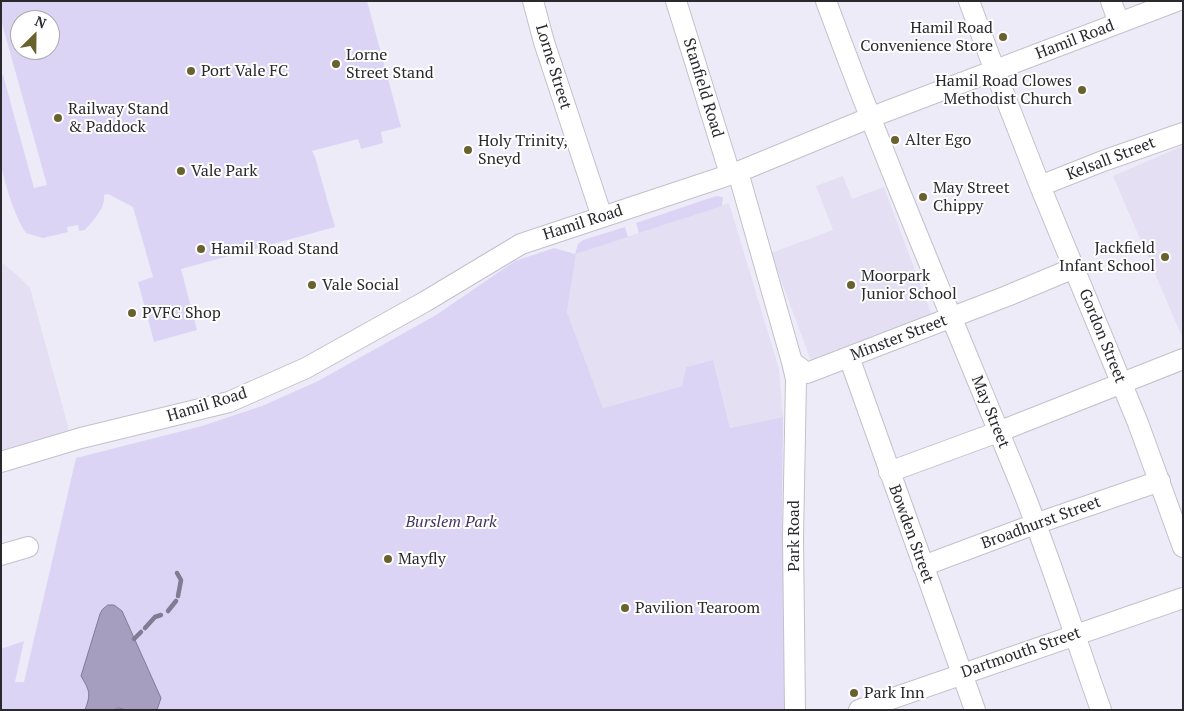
<!DOCTYPE html>
<html>
<head>
<meta charset="utf-8">
<style>
  body { margin:0 }
  #map { position:relative; width:1184px; height:711px; overflow:hidden; background:#eeebf8; font-family:"PT Serif",serif }
  canvas { display:block }
  .frame { position:absolute; inset:0; border:2px solid #2a292e; pointer-events:none }
  .north { position:absolute; left:10px; top:10px; width:50px; height:50px; box-sizing:border-box; background:#fff; border:1px solid #aaa9ab; border-radius:50%; rotate:23deg; font-size:14px; font-weight:700; line-height:20px; text-align:center; color:#2a292e }
  .north::after { content:''; display:block; margin:auto; width:18px; height:22px; background:#69612e; clip-path:polygon(50% 0,100% 100%,50% 72%,0 100%) }
</style>
</head>
<body>
<div id="map">
<canvas width="1184" height="711"></canvas>
<div class="frame"></div>
<div class="north">N</div>
</div>
<script>
const ctx = document.querySelector('canvas').getContext('2d');
ctx.lineJoin = 'round';
function paint(path, color) {
  ctx.fillStyle = color;
  ctx.fill(path, 'evenodd');
}
function trace(path, color, width, dash) {
  ctx.strokeStyle = color;
  ctx.lineWidth = width;
  ctx.lineCap = dash ? 'butt' : 'round';
  ctx.setLineDash(dash || []);
  ctx.stroke(path);
}
function drawText(font, color, halo, rows, align = 'center') {
  ctx.font = font + ' "PT Serif",serif';
  ctx.lineWidth = 4;
  ctx.setLineDash([]);
  ctx.textBaseline = 'middle';
  ctx.strokeStyle = halo;
  ctx.fillStyle = color;
  for (const [text, x, y, turn = 0] of rows) {
    ctx.save();
    ctx.translate(x, y);
    ctx.rotate((+turn || 0) * Math.PI / 180);
    ctx.textAlign = isNaN(turn) ? turn : align;
    if (halo) ctx.strokeText(text, 0, 0);
    ctx.fillText(text, 0, 0);
    ctx.restore();
  }
}
paint(new Path2D(`
  M1183,146V339L1113,176Z
  M843,176L852,199L884,187L932,316L811,361L771,253L833,230L816,186Z
  M729,203L779,369L783,417L730,428L713,360L686,367L682,386L603,408L567,312L576,254Z
  M1,262L17,275L30,288L68,426V442L1,462Z`), '#e4dff3');
paint(new Path2D(`
  M1,1H367L401,127L381,132L383,143L361,149L358,139L312,151L315,157L335,227L181,269L197,330L154,342L138,282L153,277L133,207L108,194L104,195C106,208 93,220 85,230L79,231L78,225L67,227L68,232L43,238L26,233C15,217 3,181 1,161C0,132 1,103 1,75H3L34,188L47,185L1,20ZM20,20H50V50H20Z
  M716,196L723,197L722,206L639,233L636,223Z
  M625,227L628,237L576,254L567,312L603,408L682,386L686,367L713,360L730,428L783,417L782,521L790,710H1V649L24,641L15,682H24L76,458L202,426L262,406L318,381L436,315L515,261L554,248L575,254L578,244L583,240Z`), '#dcd4f4');
const water = new Path2D(`
  M108,605H114L122,611L161,698L157,710H128L118,708L113,710H85C91,694 90,691 81,676L100,614L102,610Z`);
paint(water, '#a69ebf');
trace(water, '#817b94', 1);
trace(new Path2D(`
  M177,573L181,580L178,596
  M168,611L176,601
  M145,628L155,617L161,615
  M134,639L141,632`), '#817b94', 4.5);
const minor = new Path2D(`
  M533,1L544,42L602,217
  M676,1L730,174
  M826,1C885,161 952,318 1017,476C1049,553 1073,632 1101,710
  M969,1L995,71L1040,186L1138,423L1183,547
  M1111,1L1119,23
  M738,172L792,362L807,373L1007,296L1074,268
  M1040,186L1103,161L1183,133
  M849,357L975,710
  M792,362L796,379L793,538L795,710
  M1,462L81,438L229,402L306,368L426,301L521,244L738,172L869,118L1177,1
  M889,472L998,432L1183,359
  M1,555L28,547
  M923,566L1035,524L1160,481
  M859,710L1183,598`);
trace(minor, '#c3c0cc', 22);
trace(minor, '#fff', 20);
for (const [x, y, r, color] of [
  [1003,37,5,"#69612e"],
  [336,64,5,"#69612e"],
  [191,71,5,"#69612e"],
  [1082,90,5,"#69612e"],
  [58,118,5,"#69612e"],
  [895,140,5,"#69612e"],
  [468,150,5,"#69612e"],
  [181,171,5,"#69612e"],
  [923,197,5,"#69612e"],
  [201,249,5,"#69612e"],
  [1165,257,5,"#69612e"],
  [312,285,5,"#69612e"],
  [851,285,5,"#69612e"],
  [132,313,5,"#69612e"],
  [388,559,5,"#69612e"],
  [625,608,5,"#69612e"],
  [854,693,5,"#69612e"]
]) {
  const dot = new Path2D();
  dot.arc(x, y, r, 0, 2 * Math.PI);
  ctx.fillStyle = color;
  ctx.fill(dot);
  trace(dot, '#fff', 2);
}
drawText('16px', '#2a292e', '#fff', [
  ["Hamil Road",993,28,"right"],
  ["Convenience Store",993,46,"right"],
  ["Lorne",346,55],
  ["Street Stand",346,73],
  ["Port Vale FC",201,71],
  ["Hamil Road Clowes",1072,81,"right"],
  ["Methodist Church",1072,99,"right"],
  ["Railway Stand",68,109],
  ["& Paddock",68,127],
  ["Alter Ego",905,140],
  ["Holy Trinity,",478,141],
  ["Sneyd",478,159],
  ["Vale Park",191,171],
  ["May Street",933,188],
  ["Chippy",933,206],
  ["Jackfield",1155,248,"right"],
  ["Infant School",1155,266,"right"],
  ["Hamil Road Stand",211,249],
  ["Moorpark",861,276],
  ["Junior School",861,294],
  ["Vale Social",322,285],
  ["PVFC Shop",142,313],
  ["Mayfly",398,559],
  ["Pavilion Tearoom",635,608],
  ["Park Inn",864,693]
], 'left');
drawText('16px', '#2a292e', '#fff', [
  ["Hamil Road",1075,40,-21],
  ["Lorne Street",553,67,73],
  ["Stanfield Road",703,88,73],
  ["Kelsall Street",1111,159,-21],
  ["Hamil Road",583,223,-18],
  ["Gordon Street",1102,336,68],
  ["Minster Street",899,338,-21],
  ["Hamil Road",207,405,-17],
  ["May Street",990,412,68],
  ["Broadhurst Street",1041,523,-20],
  ["Bowden Street",911,534,70],
  ["Park Road",794,536,-90],
  ["Dartmouth Street",1021,653,-19]
]);
drawText('italic 16px', '#423461', '#fff', [
  ["Burslem Park",451,522]
]);
</script>
</body>
</html>
